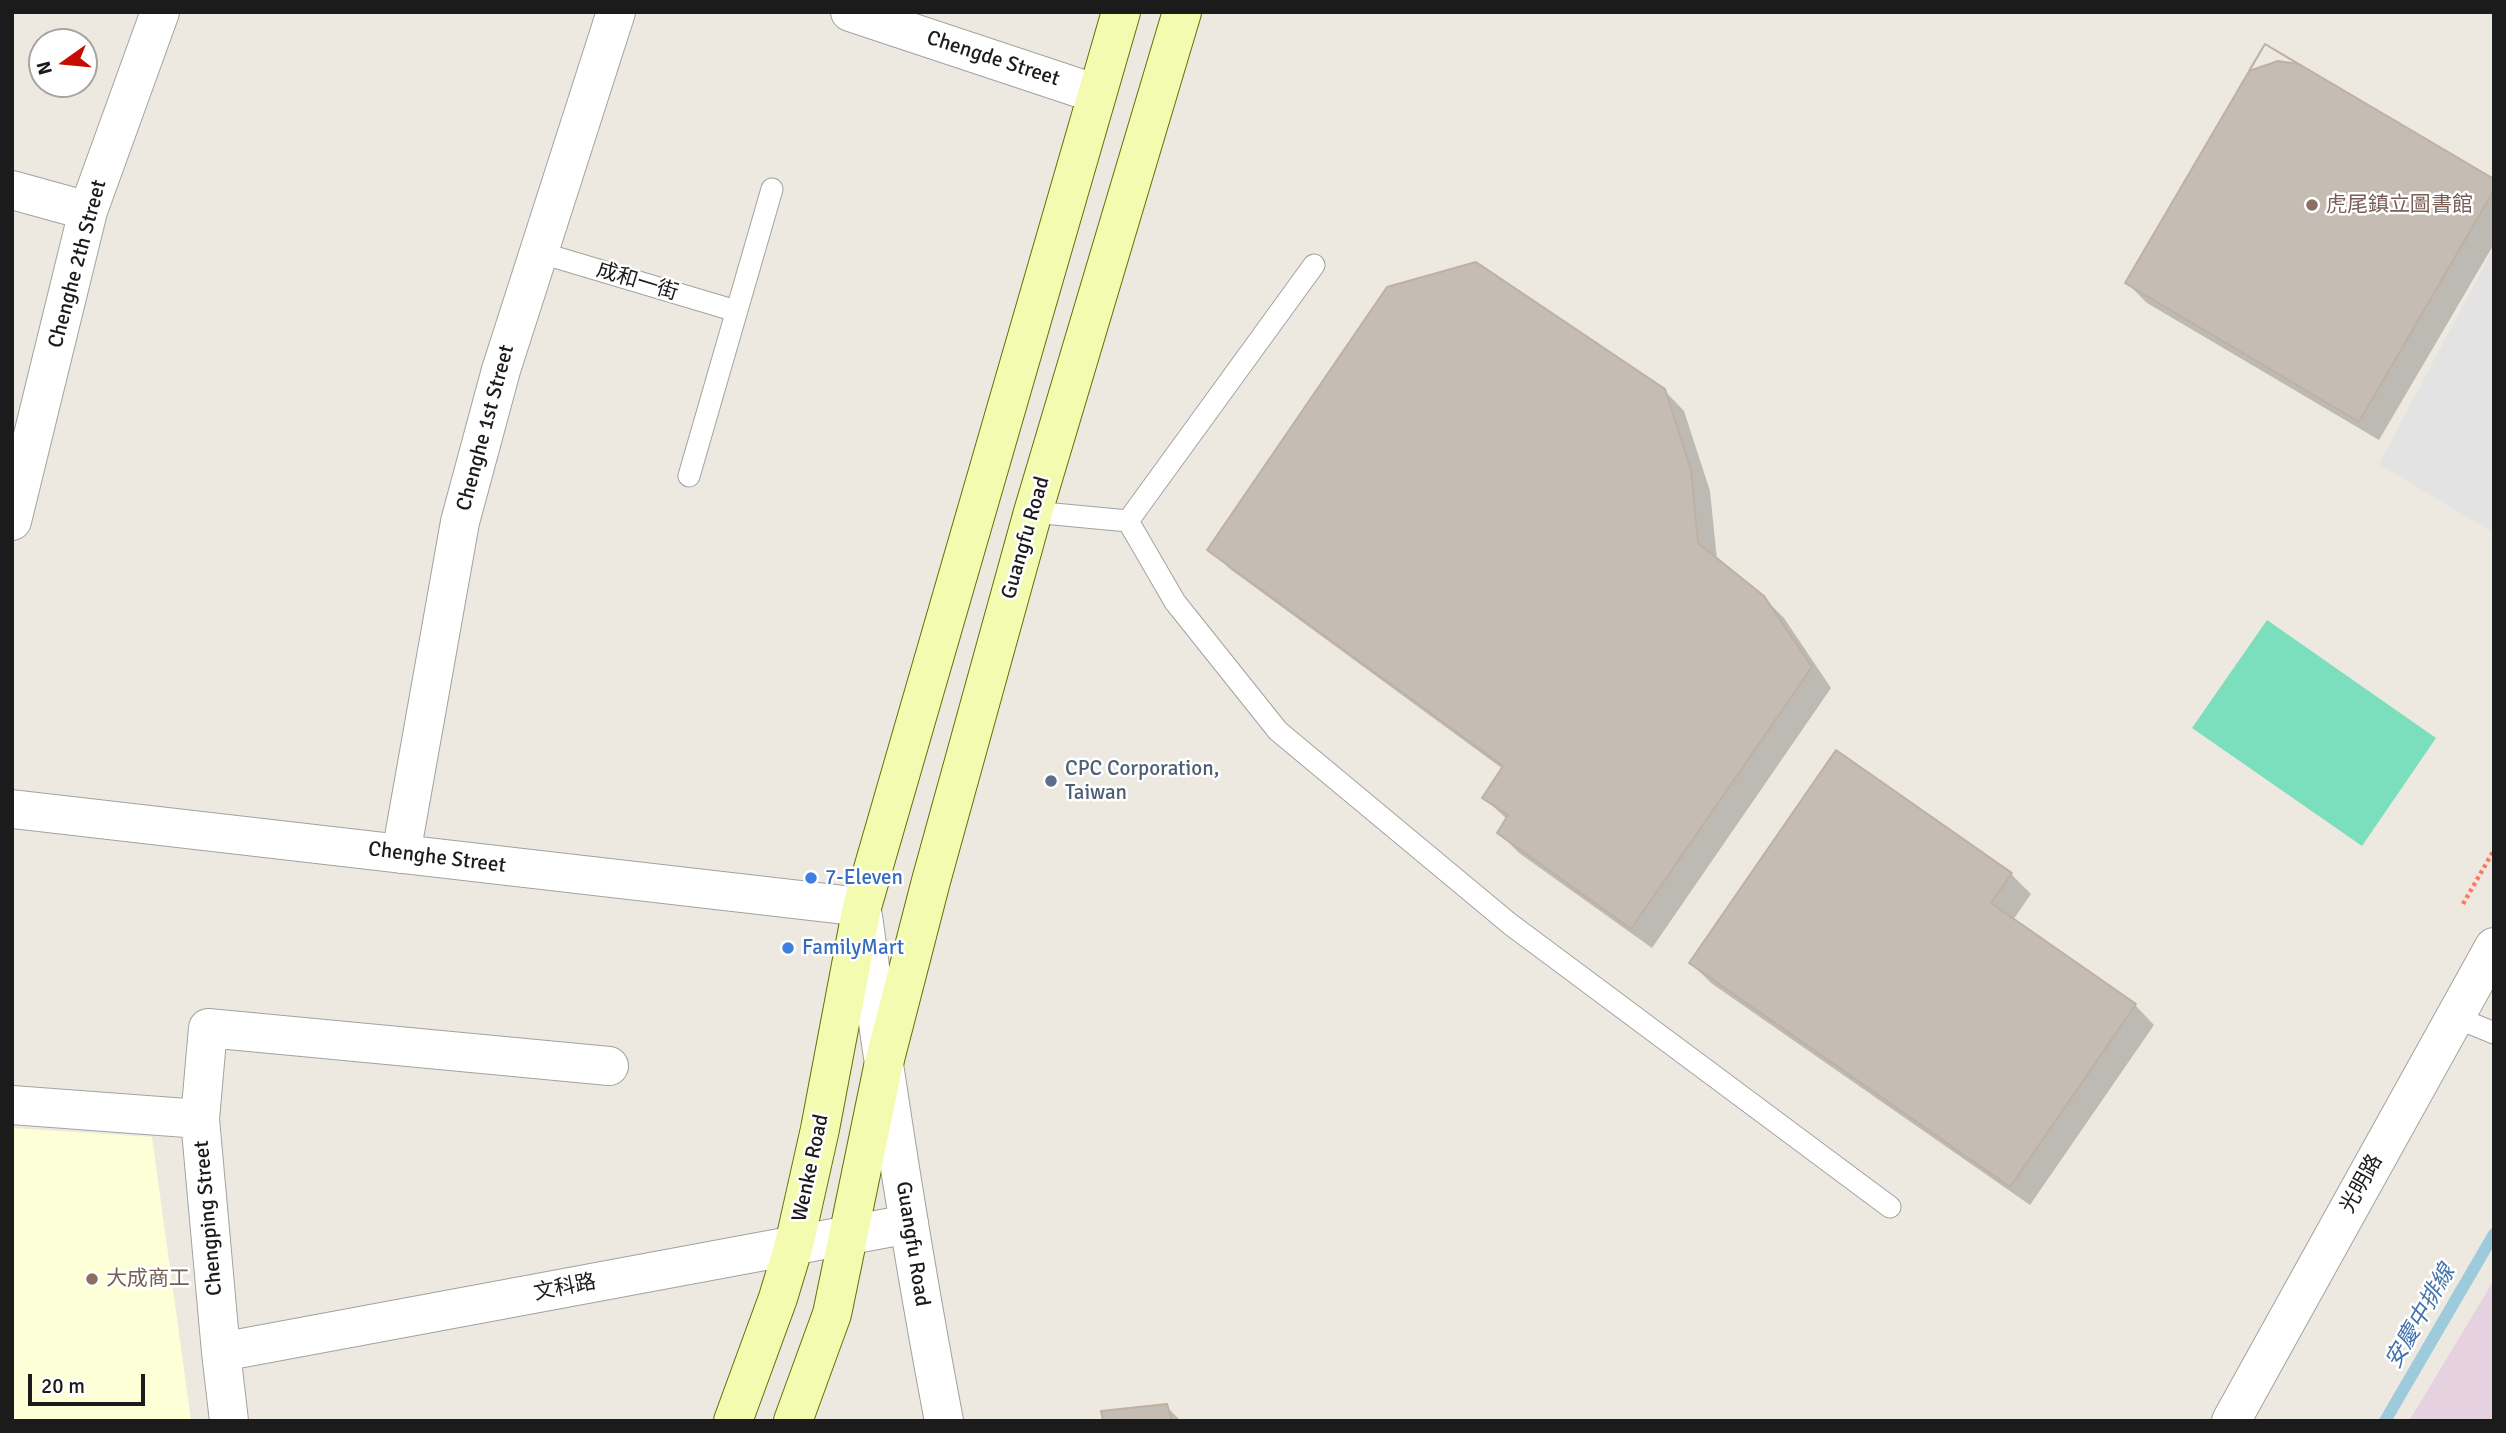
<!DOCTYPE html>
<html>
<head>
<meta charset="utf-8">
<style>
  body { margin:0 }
  #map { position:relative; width:2506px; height:1433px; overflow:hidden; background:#ede9e0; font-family:Signika,sans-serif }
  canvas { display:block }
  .frame { position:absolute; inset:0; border:14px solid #1b1b1b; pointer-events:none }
  .north { position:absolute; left:28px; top:28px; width:70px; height:70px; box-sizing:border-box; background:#fff; border:2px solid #a4a4a4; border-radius:50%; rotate:255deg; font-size:19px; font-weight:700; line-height:28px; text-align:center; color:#1b1b1b }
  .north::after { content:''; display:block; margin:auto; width:24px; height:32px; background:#c60b00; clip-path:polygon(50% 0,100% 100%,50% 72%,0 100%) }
  .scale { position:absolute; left:28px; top:1374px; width:117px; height:32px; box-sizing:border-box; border:4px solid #1b1b1b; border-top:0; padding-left:9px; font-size:21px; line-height:24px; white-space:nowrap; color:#1b1b1b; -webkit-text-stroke:5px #fff; paint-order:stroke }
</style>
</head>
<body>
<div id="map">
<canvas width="2506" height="1433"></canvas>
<div class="frame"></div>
<div class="north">N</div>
<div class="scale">20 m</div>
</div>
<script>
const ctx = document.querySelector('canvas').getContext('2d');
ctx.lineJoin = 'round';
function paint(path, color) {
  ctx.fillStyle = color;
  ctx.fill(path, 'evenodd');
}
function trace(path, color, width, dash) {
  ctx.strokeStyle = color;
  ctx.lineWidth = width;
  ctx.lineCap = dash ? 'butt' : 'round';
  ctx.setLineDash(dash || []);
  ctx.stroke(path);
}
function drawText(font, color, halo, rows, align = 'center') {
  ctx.font = font + ' Signika,"Noto Sans TC",sans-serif';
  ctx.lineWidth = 5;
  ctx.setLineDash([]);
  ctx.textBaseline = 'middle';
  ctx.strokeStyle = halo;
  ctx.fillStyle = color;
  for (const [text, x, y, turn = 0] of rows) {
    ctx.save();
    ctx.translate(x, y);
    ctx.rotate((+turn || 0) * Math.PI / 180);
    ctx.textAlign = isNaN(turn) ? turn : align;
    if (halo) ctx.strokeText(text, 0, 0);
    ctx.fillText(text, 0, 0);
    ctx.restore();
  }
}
paint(new Path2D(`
  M2494,1280V1421H2409Z`), '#e6d1e1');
paint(new Path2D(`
  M12,1128L152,1137L191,1421H12Z`), '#fdffd7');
paint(new Path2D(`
  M2267,620L2436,738L2362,846L2192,728Z`), '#7bdfbe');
paint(new Path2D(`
  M2494,247V533L2379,464Z`), '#e3e3e3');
paint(new Path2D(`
  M2494,181V244L2379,440L2147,303L2127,283Z
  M1664,390L1684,411L1710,491L1717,560L1763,597L1784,618L1831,688L1652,948L1519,853L1499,833L1507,819L1484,798L1503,769L1230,569L1210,550Z
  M2011,874L2031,894L2013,920L2135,1005L2154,1025L2030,1205L1711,983L1691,963Z
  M1166,1406L1181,1421H1105Z`), '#0003');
trace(new Path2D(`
  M2385,1421L2494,1234`), '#9ecbdc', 12);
const building = new Path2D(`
  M2265,44L2494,179V190L2359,422L2125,283Z
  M2265,44L2298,64L2278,61L2249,71Z
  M1476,262L1665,389L1691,470L1698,543L1764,596L1812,667L1631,929L1497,833L1508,815L1482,798L1503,766L1207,550L1387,287Z
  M1836,750L2012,873L1991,903L2136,1004L2010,1187L1689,963Z
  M1167,1404L1172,1421H1103L1101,1411Z`);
paint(building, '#c5bcb3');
trace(building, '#bfb0a2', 2);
const service = new Path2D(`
  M538,252L736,311
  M1314,265L1128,521L1175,602L1278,731L1510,924L1890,1207
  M689,476L772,189
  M1033,512L1128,521
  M2455,1017L2494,1033`);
const minor = new Path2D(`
  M850,12L1097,94
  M12,190L88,211
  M12,521L88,211L160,12
  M12,809L862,907
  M401,854L460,522L501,370L616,12
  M12,1105L200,1119
  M221,1352L909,1224
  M229,1421L221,1352L200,1119L208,1028L609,1066
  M2231,1421L2494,947`);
const tertiary = new Path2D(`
  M863,916C886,1085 912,1254 944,1421`);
const secondary = new Path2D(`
  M733,1421L778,1298L794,1245L820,1129L862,907L1121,12
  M793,1421L832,1314L883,1067L931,881L1033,512L1182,12`);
trace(service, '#a2a2a2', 23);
trace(minor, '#a2a2a2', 40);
trace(tertiary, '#a2a2a2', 40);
trace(secondary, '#607202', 40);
trace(new Path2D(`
  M2463,904L2494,850`), '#fd7961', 4.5, [3.5, 3.5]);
trace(service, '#fff', 21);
trace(minor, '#fff', 38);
trace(tertiary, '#fff', 38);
trace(secondary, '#f3fbb0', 38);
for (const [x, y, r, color] of [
  [2312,205,7,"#8d6e63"],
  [1051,781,7,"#5c6f8a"],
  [811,878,7,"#3f7fe0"],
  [788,948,7,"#3f7fe0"],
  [92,1279,7,"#8d6e63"]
]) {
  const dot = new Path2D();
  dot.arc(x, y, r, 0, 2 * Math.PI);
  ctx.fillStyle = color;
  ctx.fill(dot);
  trace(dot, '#fff', 2.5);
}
drawText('21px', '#1b1b1b', '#fff', [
  ["Chengde Street",993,59,18],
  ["Chenghe 2th Street",78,264,-75],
  ["成和一街",637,282,17],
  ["Chenghe 1st Street",486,428,-75],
  ["Guangfu Road",1026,538,-74],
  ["Chenghe Street",437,858,7],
  ["Wenke Road",811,1168,-78],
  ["光明路",2362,1184,-61],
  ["Chengping Street",209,1218,-95],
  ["Guangfu Road",912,1244,81],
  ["文科路",565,1288,-11]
]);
drawText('21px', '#785e54', '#fff', [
  ["虎尾鎮立圖書館",2326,205],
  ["大成商工",106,1279]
], 'left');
drawText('21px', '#4e5e75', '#fff', [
  ["CPC Corporation,",1065,769],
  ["Taiwan",1065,793]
], 'left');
drawText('21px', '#366cbe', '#fff', [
  ["7-Eleven",825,878],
  ["FamilyMart",802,948]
], 'left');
drawText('italic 23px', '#4673ac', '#fff', [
  ["安慶中排線",2421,1317,-60]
]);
</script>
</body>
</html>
